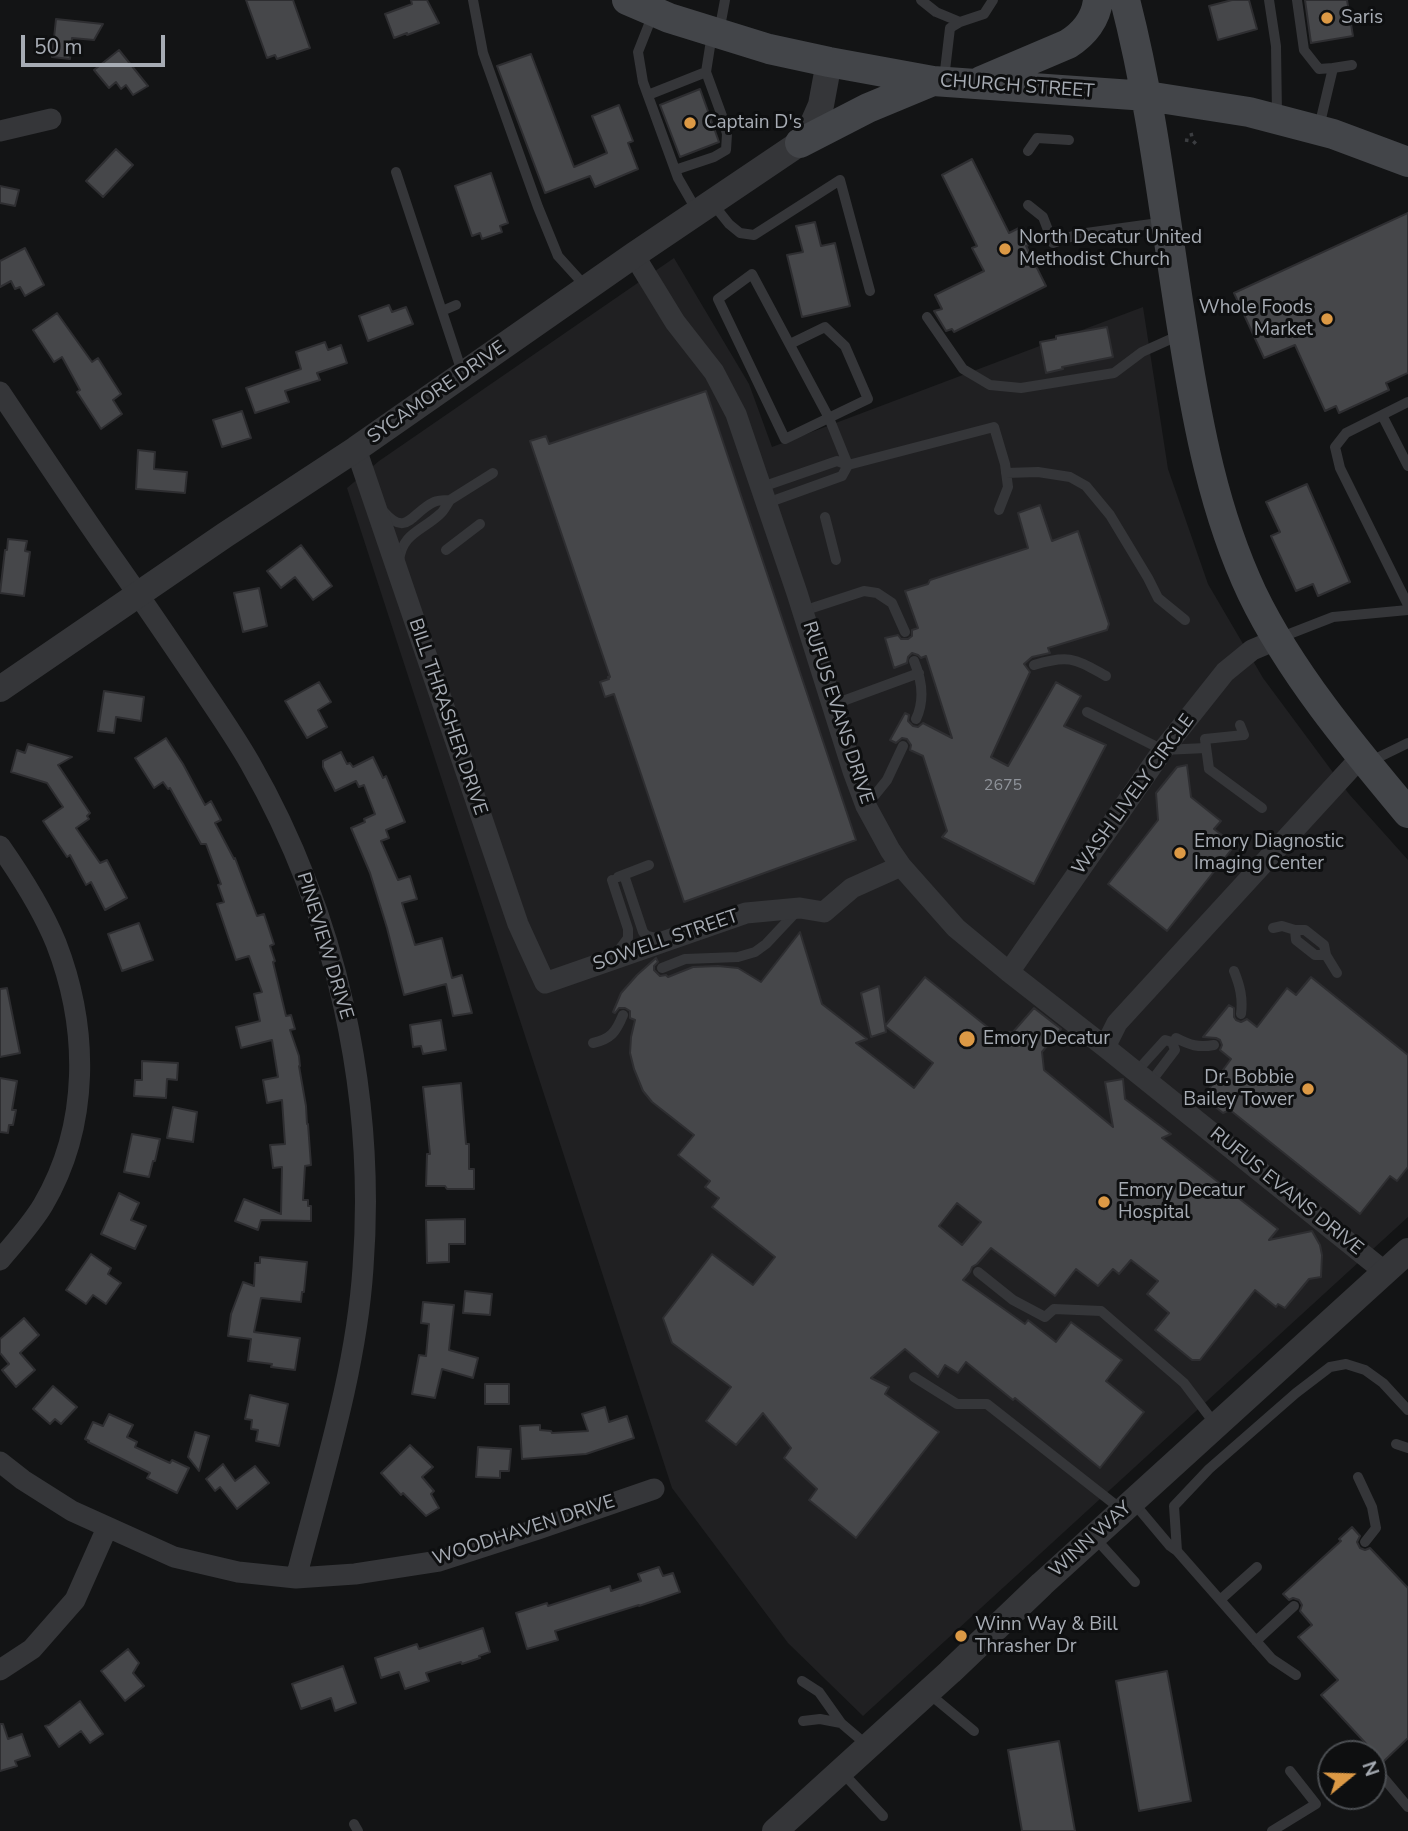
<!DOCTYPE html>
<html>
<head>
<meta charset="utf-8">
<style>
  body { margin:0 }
  #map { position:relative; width:1408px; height:1831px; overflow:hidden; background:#131415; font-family:"Nunito Sans",sans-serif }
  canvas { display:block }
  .north { position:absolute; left:1317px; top:1740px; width:70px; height:70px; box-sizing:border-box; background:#0e0f10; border:2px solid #4b4e52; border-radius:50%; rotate:71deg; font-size:19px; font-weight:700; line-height:28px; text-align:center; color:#a7acb4 }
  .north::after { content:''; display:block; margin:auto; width:24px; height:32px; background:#dc9945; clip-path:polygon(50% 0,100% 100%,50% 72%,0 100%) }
  .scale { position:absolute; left:21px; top:35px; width:144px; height:32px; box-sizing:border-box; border:4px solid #a7acb4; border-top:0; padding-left:9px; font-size:21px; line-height:24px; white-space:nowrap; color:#a7acb4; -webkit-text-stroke:5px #0e0f10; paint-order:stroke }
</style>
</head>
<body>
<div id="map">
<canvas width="1408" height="1831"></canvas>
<div class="north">N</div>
<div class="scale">50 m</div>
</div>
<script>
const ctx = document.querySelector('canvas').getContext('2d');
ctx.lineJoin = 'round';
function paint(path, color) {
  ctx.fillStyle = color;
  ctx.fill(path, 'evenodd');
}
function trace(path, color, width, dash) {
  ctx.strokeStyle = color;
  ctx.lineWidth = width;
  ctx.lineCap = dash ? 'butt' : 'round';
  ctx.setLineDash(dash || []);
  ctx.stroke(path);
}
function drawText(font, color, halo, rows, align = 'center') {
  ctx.font = font + ' "Nunito Sans",sans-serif';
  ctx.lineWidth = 6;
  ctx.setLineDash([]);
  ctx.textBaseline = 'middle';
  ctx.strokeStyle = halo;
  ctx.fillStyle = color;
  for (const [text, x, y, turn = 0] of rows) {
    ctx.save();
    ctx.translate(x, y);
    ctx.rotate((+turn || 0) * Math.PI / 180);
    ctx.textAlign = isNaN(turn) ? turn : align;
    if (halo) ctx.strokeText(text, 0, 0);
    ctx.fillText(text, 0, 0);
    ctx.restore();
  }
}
paint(new Path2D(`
  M674,258L749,384L772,447L1143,307L1168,469L1208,584L1263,678L1349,794L1408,860V1217L863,1716L788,1643L672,1488L347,488L379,461Z`), '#202022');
const building = new Path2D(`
  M246,0H293L310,48L277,59L275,55L267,58Z
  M411,0H427L439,23L407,35V33L394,38L385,14L412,4Z
  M1232,0H1249L1257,29L1218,40L1209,6Z
  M1305,0H1347L1353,36L1311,43Z
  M56,19L103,24L94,40L72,38L70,59L52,57Z
  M119,50L148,86L133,95L126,85L121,89L116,82L109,88L94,70Z
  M531,54L574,167L607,153L592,116L619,105L633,141L628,143L638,169L595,187L590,176L545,193L497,66Z
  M700,89L719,142L680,157L660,105Z
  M116,149L133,165L103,197L86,181Z
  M972,159L1009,233L1021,227L1029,245L1026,246L1046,286L954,332L952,329L946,331L934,311L942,309L935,295L984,271L972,248L977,246L942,175Z
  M491,173L508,223L500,226L502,232L482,239L480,233L472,236L455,186Z
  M0,186L19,190L15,206L0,203Z
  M1408,213V373L1386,383L1389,390L1339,413L1336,406L1325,411L1295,345L1264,358L1234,293Z
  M815,222L821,246L835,243L850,306L802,317L787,255L803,252L796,226Z
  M25,248L44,285L25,296L20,287L15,289L11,281L0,287V261Z
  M389,305L392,312L406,307L413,324L368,341L359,316Z
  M57,313L92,362L98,358L121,394L113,400L122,414L101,429L77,392L80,390L62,357L54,362L33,330Z
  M1107,327L1113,357L1062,367L1063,369L1046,373L1040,342L1056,339V336Z
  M325,342L328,350L341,345L347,363L317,373L320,380L285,391L289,402L255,413L246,388L301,369L296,352Z
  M706,391L856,840L684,902L614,694L605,697L600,682L609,679L608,677H610L530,441L546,436L549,444Z
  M242,411L251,438L222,447L213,420Z
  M138,450L155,452L154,469L187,472L185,493L136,489Z
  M1307,484L1350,582L1318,596L1313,584L1296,591L1271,536L1280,532L1266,502Z
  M1040,505L1052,541L1078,531L1109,624L1107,630L1048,648L1050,653L1032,657L1024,664L1030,672L991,757L1008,766L1056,682L1081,696L1064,726L1106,745L1034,884L942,837L947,831L923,756L910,750L911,745L907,739L902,738L896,743L890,740L905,713L909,715L908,721L913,726L918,727L923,723L952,738L926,656L921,658L918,655L912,653L908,657L907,663L894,668L885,638L898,635L901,639H908L912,636V630L918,628L905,591L928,584L930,580L1028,548L1018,513Z
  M8,539L27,541L25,551L30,552L24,596L0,593L5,550H7Z
  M301,545L332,586L313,600L295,577L281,588L267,571Z
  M259,588L267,626L243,632L234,593Z
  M319,682L331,702L318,710L327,727L307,738L285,701Z
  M104,691L144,697L141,721L116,717L114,733L98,731Z
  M166,738L183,764L205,805L211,801L221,820L215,823L234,859L235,858L257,916L264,914L274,944L270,946L275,961L273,962L286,1016L291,1015L295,1029L290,1030L299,1056L300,1066H299L306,1106L307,1124H308L311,1165L305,1166L303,1200H308V1206H311V1221L261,1220L258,1230L235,1221L244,1199L281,1214L282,1167L273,1168L270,1145L285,1144L282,1100L267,1103L263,1080L278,1077L272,1040L241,1048L236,1027L260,1021L254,994L262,992L249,956L236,960L217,904L224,902L218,885L221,884L206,844H201L170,788L168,789L163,782L154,788L135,758Z
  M28,744L72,757L58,765L90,813L87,816L89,819L76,828L100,863L107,860L127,898L105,910L91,882L86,885L70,855L67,857L43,821L63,807L47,783L11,772L17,750L25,753Z
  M341,752L347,764L350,763L353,767L373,757L383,778L386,776L405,822L386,830L389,838L381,841L398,880L410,876L417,899L402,903L415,945L442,938L452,978L462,975L472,1013L453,1016L446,984L404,995L387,928L370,873L351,828L365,822L364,819L375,814L364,785L359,787L356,781L335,791L323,767V761Z
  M1187,765L1191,797L1221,821L1214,829L1235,845L1167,931L1108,884L1158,820L1156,793L1177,767Z
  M139,923L153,960L122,971L108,934Z
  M800,932L822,1004L867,1039L856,1043L914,1088L933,1063L885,1026L925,977L995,1033L1013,1032L1034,1008L1061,1029L1042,1052L1044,1070L1113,1127L1105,1082L1123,1079L1125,1099L1171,1134L1162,1138L1278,1229L1269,1240L1312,1231L1320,1245L1322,1255L1321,1277L1309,1279L1285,1308L1278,1304L1276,1307L1255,1290L1200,1360H1192L1155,1330L1169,1313L1147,1294L1158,1281L1131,1260L1119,1274L1113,1269L1098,1286L1076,1269L1055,1296L991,1248L977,1264L972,1267L970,1272L963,1280L1025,1324L1028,1320L1056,1342L1071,1322L1122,1360L1106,1381L1144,1412L1100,1468L1015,1398L1013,1400L966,1362L958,1373L945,1365L938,1377L905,1349L871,1378L889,1387L885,1394L939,1432L856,1538L809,1500L817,1489L784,1458L791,1448L763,1413L736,1445L706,1421L731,1387L672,1343L663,1318L712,1254L753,1285L775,1257L712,1207L719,1198L705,1187L710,1181L678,1155L694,1135L652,1102L643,1091L634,1069L630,1053L631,1037L635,1020L630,1018V1011L625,1008H619L615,1013L613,1012L621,993L637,975L656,958L658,962L654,966V970L660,976L666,975L668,977L693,967L718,966L738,968L761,982ZM957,1203L981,1222L962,1245L939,1226Z
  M1311,977L1408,1055V1167L1397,1181L1390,1176L1360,1214L1230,1110L1223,1113L1203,1097L1231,1059L1220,1050L1222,1045L1220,1040L1216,1038L1203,1037L1229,1005L1234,1008V1017L1236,1020L1241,1022L1247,1019L1257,1027L1287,988L1296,995Z
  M879,986L886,1032L871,1037L861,993Z
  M7,988L20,1053L0,1057V989Z
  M441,1020L446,1050L423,1054L421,1046L413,1047L410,1025Z
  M142,1061L178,1063L177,1080L167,1079L166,1098L134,1096L135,1080H142Z
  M0,1078L17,1081L12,1110H16L13,1125H9L8,1133L0,1132Z
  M461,1083L466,1144H469V1169H474V1189H447L445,1186H426L427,1154H430L423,1087Z
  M173,1107L197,1112L193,1142L167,1138Z
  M132,1134L160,1139L155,1161H153L149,1177L124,1172Z
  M119,1193L139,1203L131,1220L146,1226L135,1249L101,1234Z
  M465,1219V1244H449V1262L427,1263L426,1220Z
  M91,1254L111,1268L108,1274L121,1283L106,1304L93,1295L86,1304L66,1290Z
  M260,1257L307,1262L304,1292H302L301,1302L261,1298L254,1332L300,1338L295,1370L271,1367L272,1364L248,1361L251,1339L228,1336L231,1314L243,1282L254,1286L255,1263H260Z
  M465,1291L492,1294L490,1315L463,1313Z
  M423,1302L454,1305L449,1350L478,1358L473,1378L442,1369L435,1398L412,1394L419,1355L426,1356L429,1324L421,1323Z
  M24,1318L39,1335L20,1353L35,1370L16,1387L2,1370L9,1364L0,1353V1339Z
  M485,1384H509V1404H485Z
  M53,1386L77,1407L61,1424L55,1419L50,1424L33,1409Z
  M250,1395L288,1404L279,1446L256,1441L258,1430L251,1429L252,1420L245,1419Z
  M605,1407L609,1422L627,1416L634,1438L586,1454L522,1459L520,1426L540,1425V1430L551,1431L552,1433L588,1431L582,1414Z
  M109,1414L133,1425L127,1437L137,1442L135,1447L170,1463L172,1460L189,1468L177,1493L147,1478L150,1473L88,1442L89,1441L85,1439L93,1422L103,1426Z
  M195,1432L209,1436L199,1471L188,1457Z
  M410,1445L433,1467L422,1477L434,1491L431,1494L439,1508L426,1516L403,1493L401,1495L381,1473Z
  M478,1447L511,1449L509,1471H500V1478L476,1477Z
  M223,1464L235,1481L255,1466L269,1483L237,1509L220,1487L215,1491L206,1479Z
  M1352,1527L1360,1536L1357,1542L1360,1548L1365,1550L1370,1548L1408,1588V1738L1383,1762L1321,1695L1338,1680L1298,1637L1312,1625L1300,1611L1302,1605L1299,1600L1293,1598L1289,1600L1283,1594L1341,1541L1339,1539Z
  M659,1567L663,1576L673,1573L680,1592L639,1606V1605L555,1631L558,1640L527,1649L516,1613L547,1603L548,1606L610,1586L611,1591L641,1581L638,1574Z
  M483,1628L490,1652L479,1656L480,1658L462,1664L461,1662L426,1673L429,1681L405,1689L399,1672L381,1678L375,1658L417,1644L419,1649Z
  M128,1649L139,1663L133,1673L144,1686L125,1701L101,1671Z
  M343,1666L356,1703L335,1711L331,1698L301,1709L292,1684Z
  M1167,1671L1191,1801L1139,1811L1116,1681Z
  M80,1701L103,1734L90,1743L81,1731L59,1747L45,1726L49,1725Z
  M0,1724H3L8,1739L22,1734L30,1756L15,1761L17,1766L0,1771Z
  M1059,1741L1075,1831H1022L1008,1750Z`);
paint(building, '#46474a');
trace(building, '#2e2e31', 2);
trace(new Path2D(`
  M1191,133L1193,141
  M1185,140L1193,141L1196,144`), '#3b3d40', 3.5, [3.5, 5]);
trace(new Path2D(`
  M473,0L483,53L538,207L558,256L587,288
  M921,0L936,12L960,22
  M1269,0L1276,46L1277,115
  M1297,0L1304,50L1319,69L1333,68
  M653,14L638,52L643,82L678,178L697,211
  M719,32L725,0
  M944,79L950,28L960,22L984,14L993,0
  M648,95L706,72
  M1319,127L1333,68L1352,65
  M1028,151L1037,138L1069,140
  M675,170L714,157L726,150L727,134L722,116L706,72L712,34
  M396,172L463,375
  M713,204L729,224L740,233L754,235L840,180L870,291
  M1028,205L1043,217L1053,243L1079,234L1166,222
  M442,311L456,305
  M927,317L963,369L990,385L1021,388L1114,373L1142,352L1182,334
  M1408,402L1346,433L1335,447L1340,468L1408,605
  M1382,415L1408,466
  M1006,473L1038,472L1070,477L1086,486L1110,515L1148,578L1158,598L1185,620
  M762,487L837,461L848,465L994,427L1005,464L1008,487L999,510
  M450,500L493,473
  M767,503L842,476L848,465L829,418L752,274L718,299L785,439L868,399L845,346L825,327L790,344
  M384,512C407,538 412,512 434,502C438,500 445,500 450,500C447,504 444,511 440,514C422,531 402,533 399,561
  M825,517L836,560
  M446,550L480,524
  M803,611L864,591L877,593L892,603L905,632
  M1279,638L1333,617L1408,610
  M914,661C922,680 925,700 916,719
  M1034,665C1070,654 1075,659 1106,676
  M832,705L919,673
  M1087,712L1163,750L1206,748
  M1240,725L1244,735L1205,739L1209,769L1262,808
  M1369,762L1408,743
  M866,806L887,780L903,746
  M624,875L643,932L647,936L661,939
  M618,877L649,865
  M612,880L628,929V938L616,954
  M1273,928L1282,926L1295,930H1305L1324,945L1326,955L1337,973
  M1295,930L1296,940L1315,955H1326
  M662,968L685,959L738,957L755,952L766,944L797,911
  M1234,971C1240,986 1243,998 1241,1014
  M1176,1038C1190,1045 1198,1048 1214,1045
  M593,1043C611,1039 616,1032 623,1015
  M1136,1072L1165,1040L1172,1042L1175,1050L1150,1083
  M978,1272L1013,1300L1045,1317L1054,1309L1101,1311L1184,1383L1215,1424
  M914,1377L957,1404H987L1122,1510
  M1396,1444L1408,1448
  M1358,1477L1372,1507L1376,1528L1365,1542
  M1133,1502L1170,1546L1177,1551L1174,1506L1209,1469L1296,1393L1330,1367L1346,1364L1365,1370L1383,1383L1408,1410
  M1095,1538L1135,1582
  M1177,1551L1272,1659L1296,1675
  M1220,1600L1257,1567
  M1256,1641L1294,1606
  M802,1681L819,1692L841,1723
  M927,1692L974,1731
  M803,1721L820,1719L841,1723L868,1746
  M841,1771L883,1816
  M1382,1776L1408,1807
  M354,1824L358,1831
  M1272,1831L1316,1804L1290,1771`), '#353639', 10);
trace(new Path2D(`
  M0,131L51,119
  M634,255L675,322L714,372L736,414L797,593L853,771L866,806L890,850L901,866L956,928L1009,972L1105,1047L1385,1272
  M0,392C36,446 72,500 109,553C139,595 168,638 197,681C215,708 234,735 250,763C337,915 376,1094 363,1268C356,1373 322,1477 296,1578
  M356,449L518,924L545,983L746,913L800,908L824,912L852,888L901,866
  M0,846C21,876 42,909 56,943C89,1028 90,1125 43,1205C31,1225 15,1242 0,1260
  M1009,972L1163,750L1225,672L1252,650L1278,639
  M1105,1047L1117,1023L1361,757
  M0,1462L23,1480L72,1511L174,1557L238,1572L296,1578L355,1574L439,1561L538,1529L654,1489
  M0,1670L32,1649L75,1600L107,1528`), '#353639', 21);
trace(new Path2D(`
  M0,689L225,535L356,449L634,255L800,143L814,121L821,105L829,62
  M775,1831L950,1672L1042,1584L1408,1251`), '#353639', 26);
trace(new Path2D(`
  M627,0L669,18L769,49L829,62L933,81L1147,96L1249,112L1333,134L1408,162
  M1125,0C1154,112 1165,225 1184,339C1198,426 1214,512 1252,593C1290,672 1352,746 1408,813
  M981,81L1068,44C1084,34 1096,19 1098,0
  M800,143L868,108L933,81`), '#434549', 30);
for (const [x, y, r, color] of [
  [1327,18,7,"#dc9945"],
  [690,123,7,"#dc9945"],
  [1005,249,7,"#dc9945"],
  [1327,319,7,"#dc9945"],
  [1180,853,7,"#dc9945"],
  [967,1039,9,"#dc9945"],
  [1308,1089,7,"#dc9945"],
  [1104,1202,7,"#dc9945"],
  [961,1636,7,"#dc9945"]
]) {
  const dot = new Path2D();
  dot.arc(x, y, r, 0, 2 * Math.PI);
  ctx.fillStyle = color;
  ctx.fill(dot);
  trace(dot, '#0e0f10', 2.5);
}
drawText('16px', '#8f939a', null, [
  ["2675",1003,786]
]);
drawText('19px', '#a7acb4', '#0e0f10', [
  ["Saris",1341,18],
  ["Captain D's",704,123],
  ["North Decatur United",1019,238],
  ["Methodist Church",1019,260],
  ["Whole Foods",1313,308,"right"],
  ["Market",1313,330,"right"],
  ["Emory Diagnostic",1194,842],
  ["Imaging Center",1194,864],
  ["Emory Decatur",983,1039],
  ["Dr. Bobbie",1294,1078,"right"],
  ["Bailey Tower",1294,1100,"right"],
  ["Emory Decatur",1118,1191],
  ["Hospital",1118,1213],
  ["Winn Way & Bill",975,1625],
  ["Thrasher Dr",975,1647]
], 'left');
drawText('19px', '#a7acb4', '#0e0f10', [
  ["CHURCH STREET",1017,87,4],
  ["SYCAMORE DRIVE",437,393,-35],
  ["RUFUS EVANS DRIVE",837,713,72],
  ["BILL THRASHER DRIVE",447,717,71],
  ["WASH LIVELY CIRCLE",1134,795,-54],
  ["SOWELL STREET",666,941,-19],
  ["PINEVIEW DRIVE",324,946,73],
  ["RUFUS EVANS DRIVE",1286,1192,39],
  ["WOODHAVEN DRIVE",524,1531,-18],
  ["WINN WAY",1091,1540,-42]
]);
</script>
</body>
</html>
